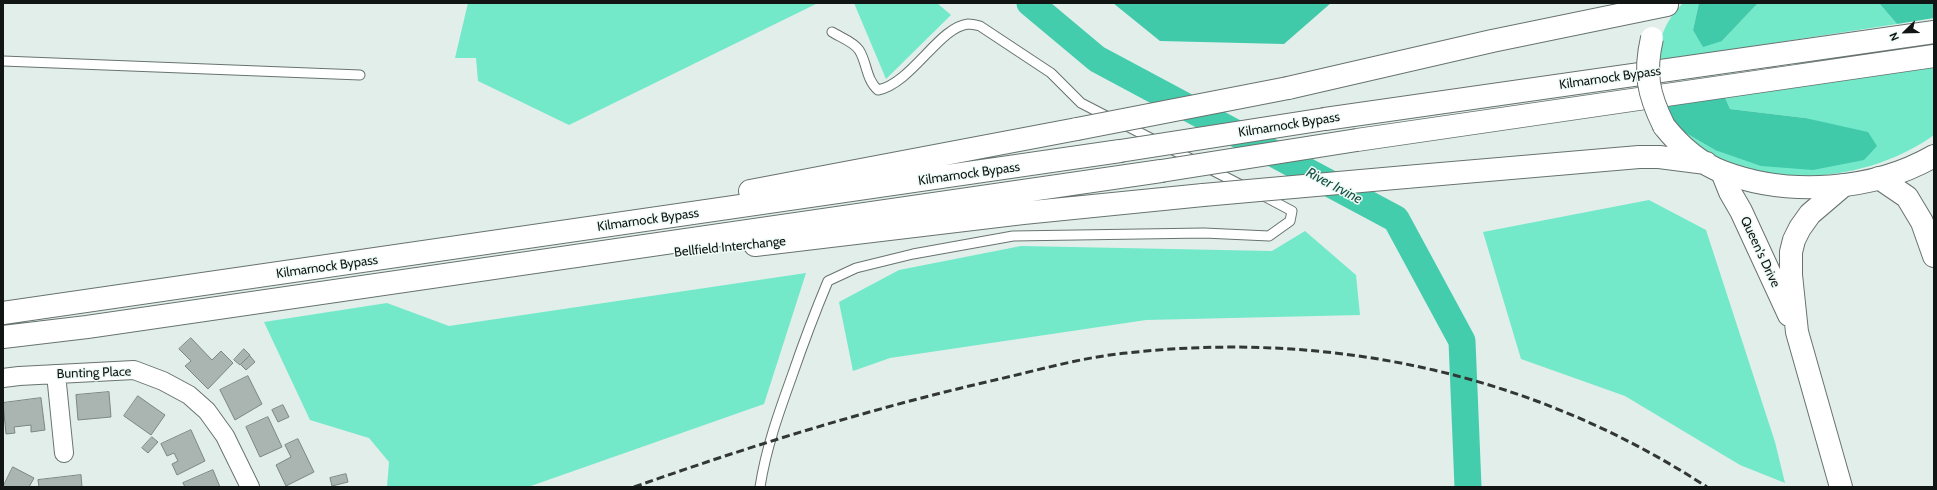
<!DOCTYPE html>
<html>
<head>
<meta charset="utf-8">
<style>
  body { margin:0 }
  #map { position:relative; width:1937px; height:490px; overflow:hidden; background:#e1eeea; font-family:Cabin,sans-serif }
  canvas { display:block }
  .frame { position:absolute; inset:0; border:4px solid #111513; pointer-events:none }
  .north { position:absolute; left:1885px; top:12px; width:40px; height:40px; -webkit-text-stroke:3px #effbf7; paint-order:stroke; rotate:247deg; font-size:11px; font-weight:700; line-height:16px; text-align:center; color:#111513 }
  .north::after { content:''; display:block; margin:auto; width:14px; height:18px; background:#111513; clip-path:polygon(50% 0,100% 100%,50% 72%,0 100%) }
</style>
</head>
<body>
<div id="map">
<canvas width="1937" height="490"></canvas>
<div class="frame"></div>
<div class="north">N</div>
</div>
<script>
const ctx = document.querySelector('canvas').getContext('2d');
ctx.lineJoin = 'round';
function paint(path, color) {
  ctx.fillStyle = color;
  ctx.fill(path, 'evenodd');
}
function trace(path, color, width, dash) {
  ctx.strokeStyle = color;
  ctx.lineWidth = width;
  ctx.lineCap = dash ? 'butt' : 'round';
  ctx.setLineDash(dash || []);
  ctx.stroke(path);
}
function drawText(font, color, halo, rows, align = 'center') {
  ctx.font = font + ' Cabin,sans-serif';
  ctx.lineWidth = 3;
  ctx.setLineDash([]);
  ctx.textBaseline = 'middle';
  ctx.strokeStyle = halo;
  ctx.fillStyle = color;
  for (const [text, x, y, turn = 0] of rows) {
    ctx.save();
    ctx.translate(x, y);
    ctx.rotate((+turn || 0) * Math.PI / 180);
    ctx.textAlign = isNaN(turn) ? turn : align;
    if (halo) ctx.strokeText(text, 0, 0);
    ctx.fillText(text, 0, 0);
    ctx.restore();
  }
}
paint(new Path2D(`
  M468,3H818L569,125L478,81L476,58H455Z
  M854,3H937L951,15L886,79Z
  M1683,3H1699L1693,30L1722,41L1758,3H1879L1897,24L1657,61C1659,37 1666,20 1683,3Z
  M1934,65V135C1874,178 1785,189 1717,160C1706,156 1687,136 1677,128L1715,150L1805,118L1730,109L1724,95Z
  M1649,200L1706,230L1775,442L1785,483L1740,465L1625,396L1521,359L1483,232Z
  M1305,231L1356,275L1360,315L1146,320L890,358L853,371L839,302L899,270L1021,246L1272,251Z
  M806,273L764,404L528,487H387L389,462L369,438L310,420L264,322L387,303L449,326Z`), '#73e9ca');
paint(new Path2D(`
  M1113,3H1331L1284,44L1160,41Z
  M1699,3H1758L1722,41L1703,47L1693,30Z
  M1879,3H1934V18L1897,24Z
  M1724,95L1730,109L1805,118L1868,132L1877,146L1864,160L1813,170L1761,166L1715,150L1677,128L1665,105Z`), '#40caaa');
trace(new Path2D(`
  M1030,3L1097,59L1396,219L1462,341L1468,487`), '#44cdac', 27);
const building = new Path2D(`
  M191,338L212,360L221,351L233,363L208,389L185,366L191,361L179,349Z
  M244,349L250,355L240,365L234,360Z
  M250,356L255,362L246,370L241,365Z
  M248,376L262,404L235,420L220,390Z
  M109,392L111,417L78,420L76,395Z
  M138,396L165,415L151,435L124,416Z
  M41,398L45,430L31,432V425L14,427L15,433L6,434L3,403Z
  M283,405L289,417L278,422L272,410Z
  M268,417L282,447L260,457L246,427Z
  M191,430L205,461L177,475L172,464L178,461L174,453L167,456L161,444Z
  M152,437L158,442L148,453L142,448Z
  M298,439L314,472L286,486L276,465L291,457L285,445Z
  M13,467L34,478L29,487H3Z
  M213,470L220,487H185L183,483Z
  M346,474L348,482L332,486L330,478Z
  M81,475L82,487H39L38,480Z`);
paint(building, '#aab5b1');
trace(building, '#7c8784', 1);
const lane = new Path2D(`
  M832,32C840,37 854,42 859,50C867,62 866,80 878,90C912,83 939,27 968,24C971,24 976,25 980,26L1051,73L1081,103L1112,119
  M3,61L360,75
  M1123,124L1156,141
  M1169,148L1195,161
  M1208,168L1245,187
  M760,487C766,448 779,412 792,376C803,344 815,312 828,281L856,268L913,254L1013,236L1204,233L1269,236L1290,221L1292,211L1260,194`);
const street = new Path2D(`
  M56,374L64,453
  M3,378L19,376L134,370L163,381L189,395L207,411L225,436L250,487`);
const primary = new Path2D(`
  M1722,172L1730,192L1741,211L1789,315
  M1879,178L1907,197L1922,222L1934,256
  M1841,487L1797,332L1791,275V252L1794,240L1800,228L1810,214L1844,185`);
const highway = new Path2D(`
  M1288,88L1492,41L1667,5
  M1325,119L1934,32
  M1664,126C1679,145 1699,163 1723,172C1789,197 1873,191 1934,156
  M1357,140L1934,56
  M1406,177L1639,157H1659L1706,163
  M750,191L1077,129
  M755,245L1023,213L1203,195
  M3,313L1120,151
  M3,337L87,327L1161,171`);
trace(lane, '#68736f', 11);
trace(street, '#68736f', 20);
trace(primary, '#68736f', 24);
trace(highway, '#68736f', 24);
trace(lane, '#fff', 9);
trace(street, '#fff', 18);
trace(primary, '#fff', 22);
trace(highway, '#fff', 22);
trace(new Path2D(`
  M634,487C753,445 873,408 995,380C1039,370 1083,357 1127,353C1332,330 1534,374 1707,487`), '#323735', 3, [8, 4]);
const highwayBridge = new Path2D(`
  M1652,38C1644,73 1648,94 1664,126
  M1077,129L1288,88
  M1120,151L1325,119
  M1161,171L1357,140
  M1203,195L1406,177`);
trace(highwayBridge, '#68736f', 24, []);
trace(highwayBridge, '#fff', 22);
drawText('13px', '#111513', '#effbf7', [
  ["Kilmarnock Bypass",1610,78,-8],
  ["Kilmarnock Bypass",1289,125,-9],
  ["Kilmarnock Bypass",969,174,-8],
  ["Kilmarnock Bypass",648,220,-8],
  ["Bellfield Interchange",730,247,-6],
  ["Queen's Drive",1760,252,65],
  ["Kilmarnock Bypass",327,267,-8],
  ["Bunting Place",94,373,-2]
]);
drawText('italic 14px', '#1b5245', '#effbf7', [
  ["River Irvine",1334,186,28]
]);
</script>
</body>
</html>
